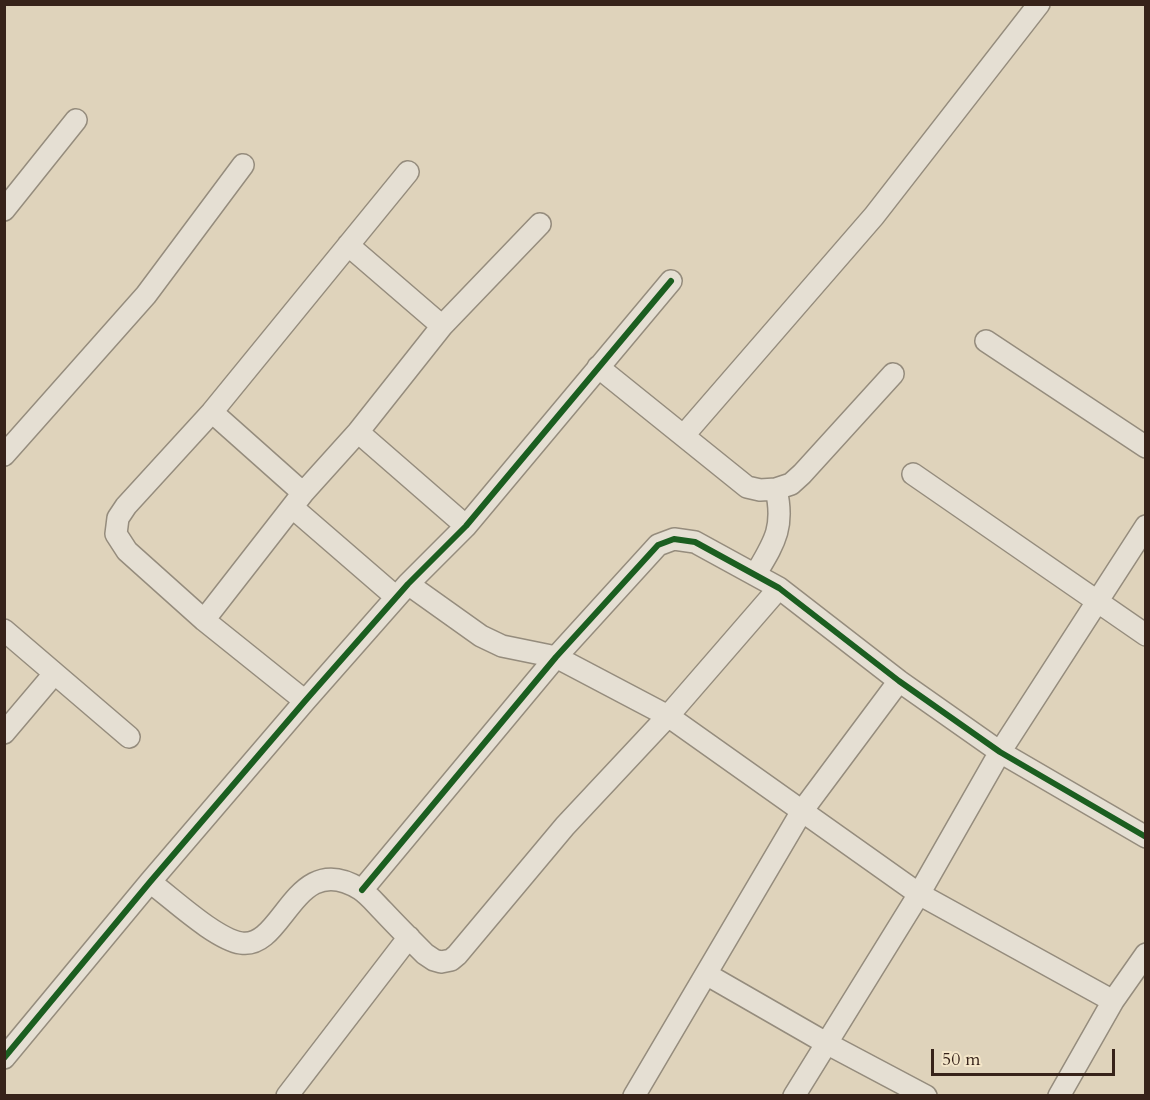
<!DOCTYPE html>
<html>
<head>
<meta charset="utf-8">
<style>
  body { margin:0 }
  #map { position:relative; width:1150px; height:1100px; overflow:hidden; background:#dfd3bb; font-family:Cardo,serif }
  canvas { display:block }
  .frame { position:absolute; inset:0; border:6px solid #37231a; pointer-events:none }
  .scale { position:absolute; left:931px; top:1049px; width:184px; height:27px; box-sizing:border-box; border:3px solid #37231a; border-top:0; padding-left:8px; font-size:18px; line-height:21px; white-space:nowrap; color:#37231a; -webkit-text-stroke:4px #f4e6c9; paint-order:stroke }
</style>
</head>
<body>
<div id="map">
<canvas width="1150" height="1100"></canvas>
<div class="frame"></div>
<div class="scale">50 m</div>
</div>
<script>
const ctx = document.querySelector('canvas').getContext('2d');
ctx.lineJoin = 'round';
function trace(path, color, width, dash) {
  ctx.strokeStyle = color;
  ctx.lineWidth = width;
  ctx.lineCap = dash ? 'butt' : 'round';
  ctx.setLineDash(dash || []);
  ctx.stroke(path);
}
const minor = new Path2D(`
  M4,210L76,120
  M348,245L442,326
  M986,341L1146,447
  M598,367L747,487L760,490L776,489C785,528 774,543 755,575
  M212,412L303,493
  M358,432L466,526
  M684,435L874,216L1039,4
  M4,455L146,295L243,165
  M913,474L1146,635
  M776,489L791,484L802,474L893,374
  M292,507L396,597
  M408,584L481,636L502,646L556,657L668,716L919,894L1113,1001L1146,954
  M204,620L303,493L358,432L442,326L540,224
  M4,630L129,737
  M305,701L204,620L127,551L116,534L118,518L126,506L212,412L408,172
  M4,733L54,674
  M150,882C172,898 215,939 241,943C284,950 294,848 360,889C369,895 376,904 383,911C397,926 411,940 425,954L434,960L441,962L451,960L457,955L565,826L668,716L779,588
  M362,890L556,657L658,545L674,539L695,542L779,588L899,681L1000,752L1146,837
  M706,974L826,1043L926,1096
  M4,1058L150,882L305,701L408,584L466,526L671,281
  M287,1096L409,937
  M634,1096L802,811L899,681
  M794,1096L919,894L1000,752L1146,526
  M1059,1096L1113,1001`);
trace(minor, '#958c7d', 24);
trace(minor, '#e5dfd3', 21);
trace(new Path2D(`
  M362,890L556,657L658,545L674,539L695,542L779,588L899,681L1000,752L1146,837
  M4,1058L150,882L305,701L408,584L466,526L671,281`), '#1b5e20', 6);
</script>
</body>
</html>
